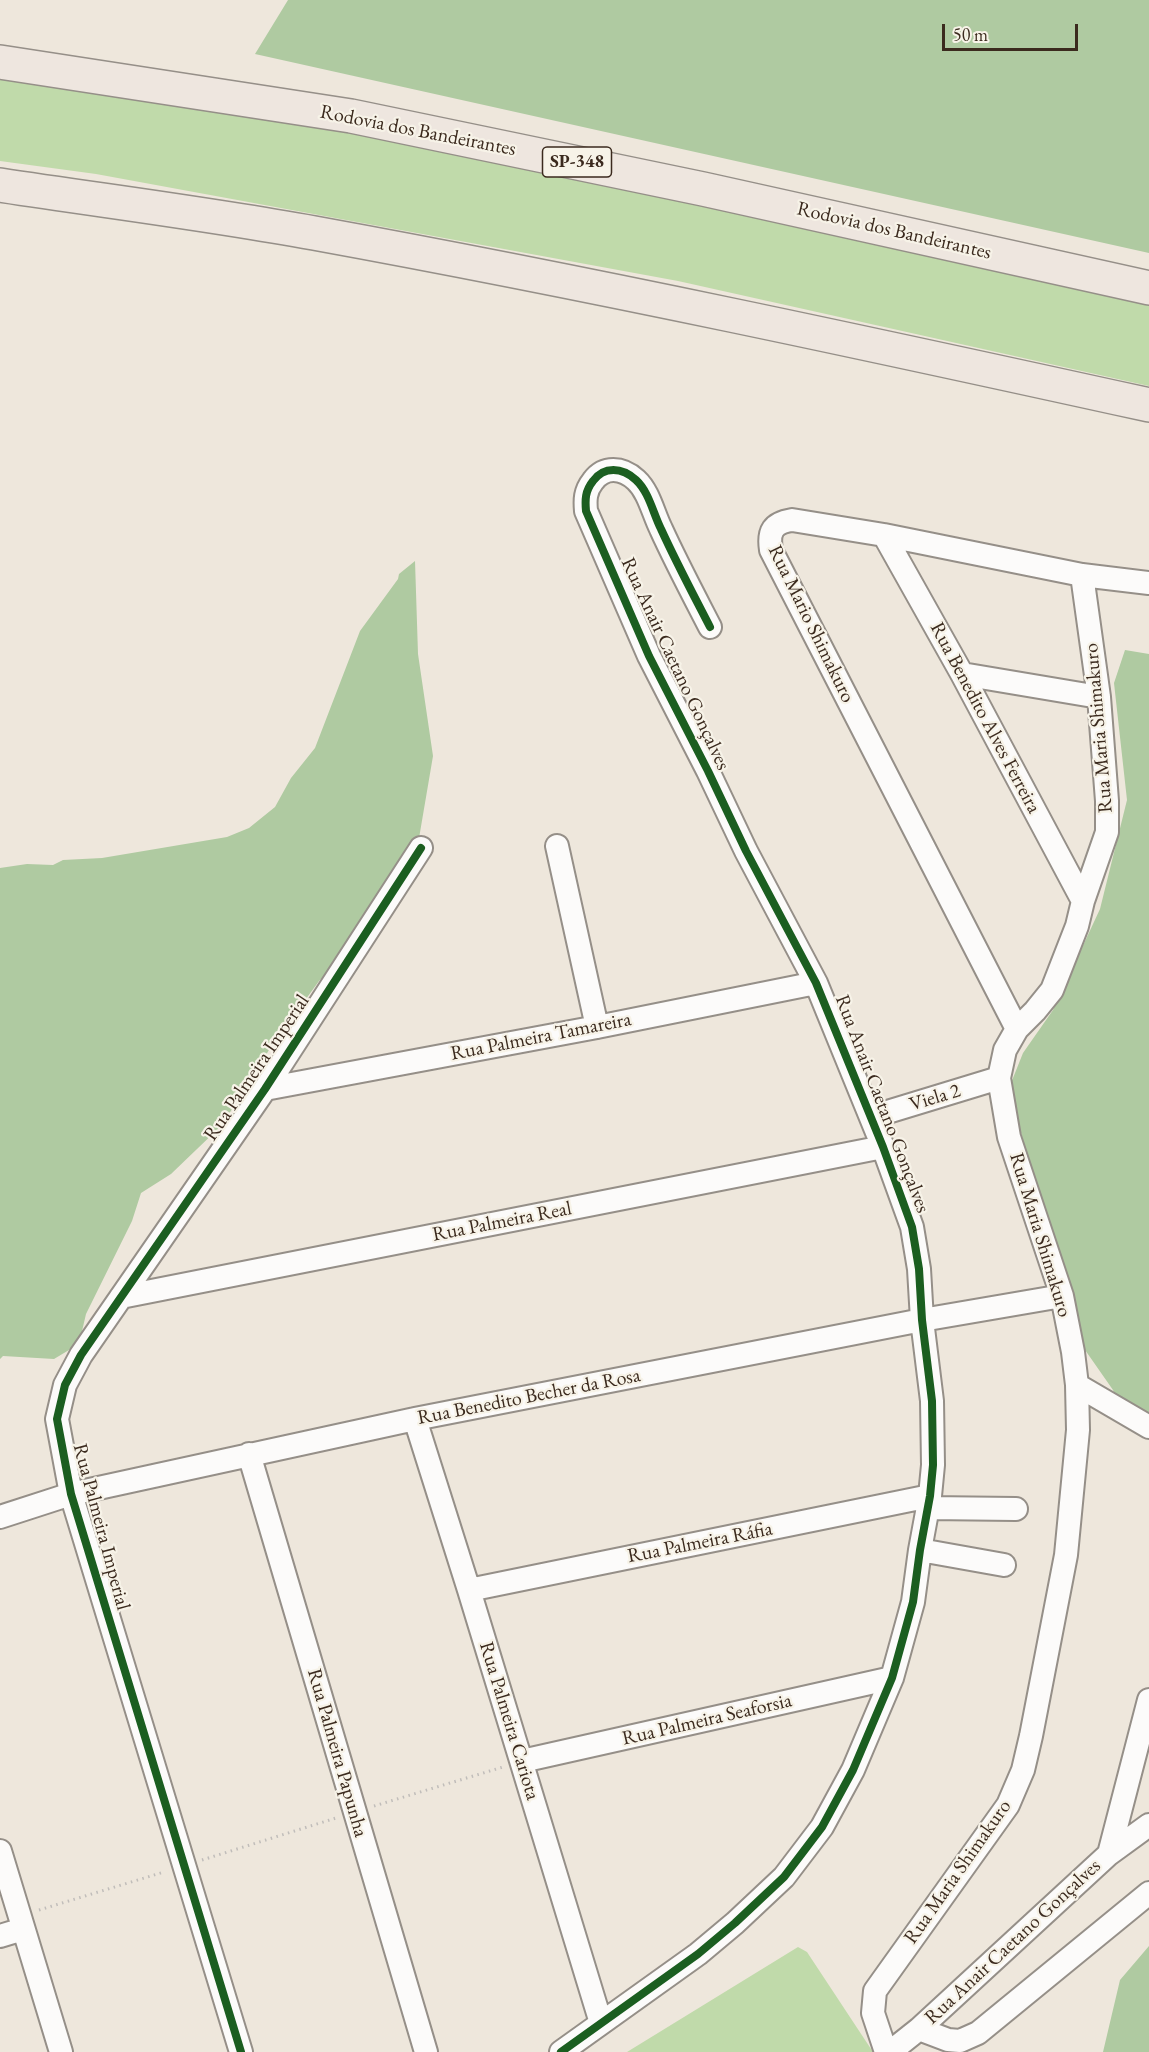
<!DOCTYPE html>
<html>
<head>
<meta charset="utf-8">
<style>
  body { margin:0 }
  #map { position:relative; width:1149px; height:2052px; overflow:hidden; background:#eee7dc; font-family:"EB Garamond",serif }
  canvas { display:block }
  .scale { position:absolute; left:942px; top:24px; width:136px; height:27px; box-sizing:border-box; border:3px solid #3b2a1e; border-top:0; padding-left:8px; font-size:18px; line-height:21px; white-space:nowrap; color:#3b2a1e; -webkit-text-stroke:4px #f7f3e8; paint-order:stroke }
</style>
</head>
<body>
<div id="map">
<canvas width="1149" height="2052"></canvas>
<div class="scale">50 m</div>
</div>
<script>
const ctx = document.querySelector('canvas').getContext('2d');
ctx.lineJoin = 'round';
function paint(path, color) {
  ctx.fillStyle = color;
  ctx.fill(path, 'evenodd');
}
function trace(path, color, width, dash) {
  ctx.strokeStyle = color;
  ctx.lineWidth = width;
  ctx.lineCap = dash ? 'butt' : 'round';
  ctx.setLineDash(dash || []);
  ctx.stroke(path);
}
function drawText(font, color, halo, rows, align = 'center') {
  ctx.font = font + ' "EB Garamond",serif';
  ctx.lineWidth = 4.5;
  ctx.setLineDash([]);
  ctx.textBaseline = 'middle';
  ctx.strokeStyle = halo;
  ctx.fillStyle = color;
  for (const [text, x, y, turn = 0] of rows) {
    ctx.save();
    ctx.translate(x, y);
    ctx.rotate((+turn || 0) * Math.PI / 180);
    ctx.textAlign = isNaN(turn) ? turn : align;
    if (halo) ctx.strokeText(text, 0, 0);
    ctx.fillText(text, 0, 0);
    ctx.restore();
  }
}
paint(new Path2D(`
  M0,77L307,121L1149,301V386L678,281L96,174L0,161Z
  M798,1947L807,1952L873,2052H627Z`), '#c0daaa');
paint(new Path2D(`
  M288,0H1149V253L255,54Z
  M415,561L418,654L433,756L417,850L385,912L319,981L269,1050L222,1125L171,1174L141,1193L132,1221L86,1314L79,1344L54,1359L3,1356L0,1359V868L27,864L53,865L63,860L102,858L227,837L249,828L275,807L291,778L315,748L360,631L398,579L399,574Z
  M1125,650L1149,654V1438L1130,1428L1113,1390L1076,1337L1009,1088L1023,1053L1053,1010L1100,909L1127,800L1114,683Z
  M1149,1946V2052H1103L1120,1980Z`), '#afcaa1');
const minor = new Path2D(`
  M884,535L962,674L1083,901
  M962,674L1099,697
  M557,846L597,1027
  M1017,1029L771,550C768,531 773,523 792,520L884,535L1082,575L1149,583
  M265,1089L597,1027L816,983
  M871,1117L999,1078
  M121,1297L883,1147
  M1077,1385L1149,1427
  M415,1419L469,1590L601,2023
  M249,1454L426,2052
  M928,1508L1016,1509
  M0,1517L71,1494L415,1419L922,1320L1062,1296
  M920,1550L1004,1565
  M469,1590L930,1496
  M522,1761L892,1678
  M0,1851L61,2052
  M1109,1854L1149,1700
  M0,1936L23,1929
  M919,2029L948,2040L960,2041L978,2033L1149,1893
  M241,2052L71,1494L57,1419L65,1385L81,1355L265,1089L421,848
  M561,2052L698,1954L735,1923L784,1877L822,1827L853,1770L892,1678L913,1602L920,1550L930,1496L933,1465L932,1401L922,1320L919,1269L912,1227L883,1147L816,983L746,851L708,771L649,656L586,511C585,500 585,491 593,481C604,466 622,467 636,480C649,492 653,513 661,529C676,562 693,594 710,627
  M886,2052L873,2013L875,1991L1008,1805L1023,1770L1031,1736L1066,1555L1078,1430L1077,1385L1073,1352L1062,1296L1009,1137L999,1078L1005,1050L1017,1029L1035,1011L1052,990L1077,926L1083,901L1107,832V801L1099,697L1082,575
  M890,2052L919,2029L1109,1854L1149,1825`);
const highway = new Path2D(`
  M0,62L351,116L703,189L1149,288
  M0,185C105,201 210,214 314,233C594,284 871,344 1149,405`);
trace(minor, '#958f88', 26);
trace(highway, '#958f88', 36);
trace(new Path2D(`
  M374,1806L503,1767
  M202,1860L336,1818
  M39,1910L164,1872`), '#c0bdba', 3, [1.5, 4.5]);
trace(minor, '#fcfbfa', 22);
trace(highway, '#eee6df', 33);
trace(new Path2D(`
  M241,2052L71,1494L57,1419L65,1385L81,1355L265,1089L421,848
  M561,2052L698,1954L735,1923L784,1877L822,1827L853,1770L892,1678L913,1602L920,1550L930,1496L933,1465L932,1401L922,1320L919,1269L912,1227L883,1147L816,983L746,851L708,771L649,656L586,511C585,500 585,491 593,481C604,466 622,467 636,480C649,492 653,513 661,529C676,562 693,594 710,627`), '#1b5e20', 8);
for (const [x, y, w] of [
  [577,162,69]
]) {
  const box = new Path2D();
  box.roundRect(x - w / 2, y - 15, w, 30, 4.5);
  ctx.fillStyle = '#f7f3e8';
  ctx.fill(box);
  trace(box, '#3b2a1e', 1.5);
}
drawText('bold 18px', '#3b2a1e', null, [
  ["SP-348",577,162]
]);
drawText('20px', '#3b2a1e', '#f7f3e8', [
  ["Rodovia dos Bandeirantes",418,131,11],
  ["Rodovia dos Bandeirantes",894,231,13],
  ["Rua Mario Shimakuro",811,624,64],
  ["Rua Anair Caetano Gonçalves",675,664,65],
  ["Rua Benedito Alves Ferreira",985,718,62],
  ["Rua Maria Shimakuro",1099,728,-95],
  ["Rua Palmeira Tamareira",541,1037,-11],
  ["Rua Palmeira Imperial",257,1068,-56],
  ["Viela 2",935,1098,-17],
  ["Rua Anair Caetano Gonçalves",882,1104,69],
  ["Rua Palmeira Real",502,1222,-11],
  ["Rua Maria Shimakuro",1040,1235,73],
  ["Rua Benedito Becher da Rosa",529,1397,-11],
  ["Rua Palmeira Imperial",101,1527,75],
  ["Rua Palmeira Ráfia",700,1543,-11],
  ["Rua Palmeira Seaforsia",707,1720,-13],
  ["Rua Palmeira Cariota",509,1721,73],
  ["Rua Palmeira Papunha",337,1753,74],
  ["Rua Maria Shimakuro",958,1872,-55],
  ["Rua Anair Caetano Gonçalves",1013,1942,-43]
]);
</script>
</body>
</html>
